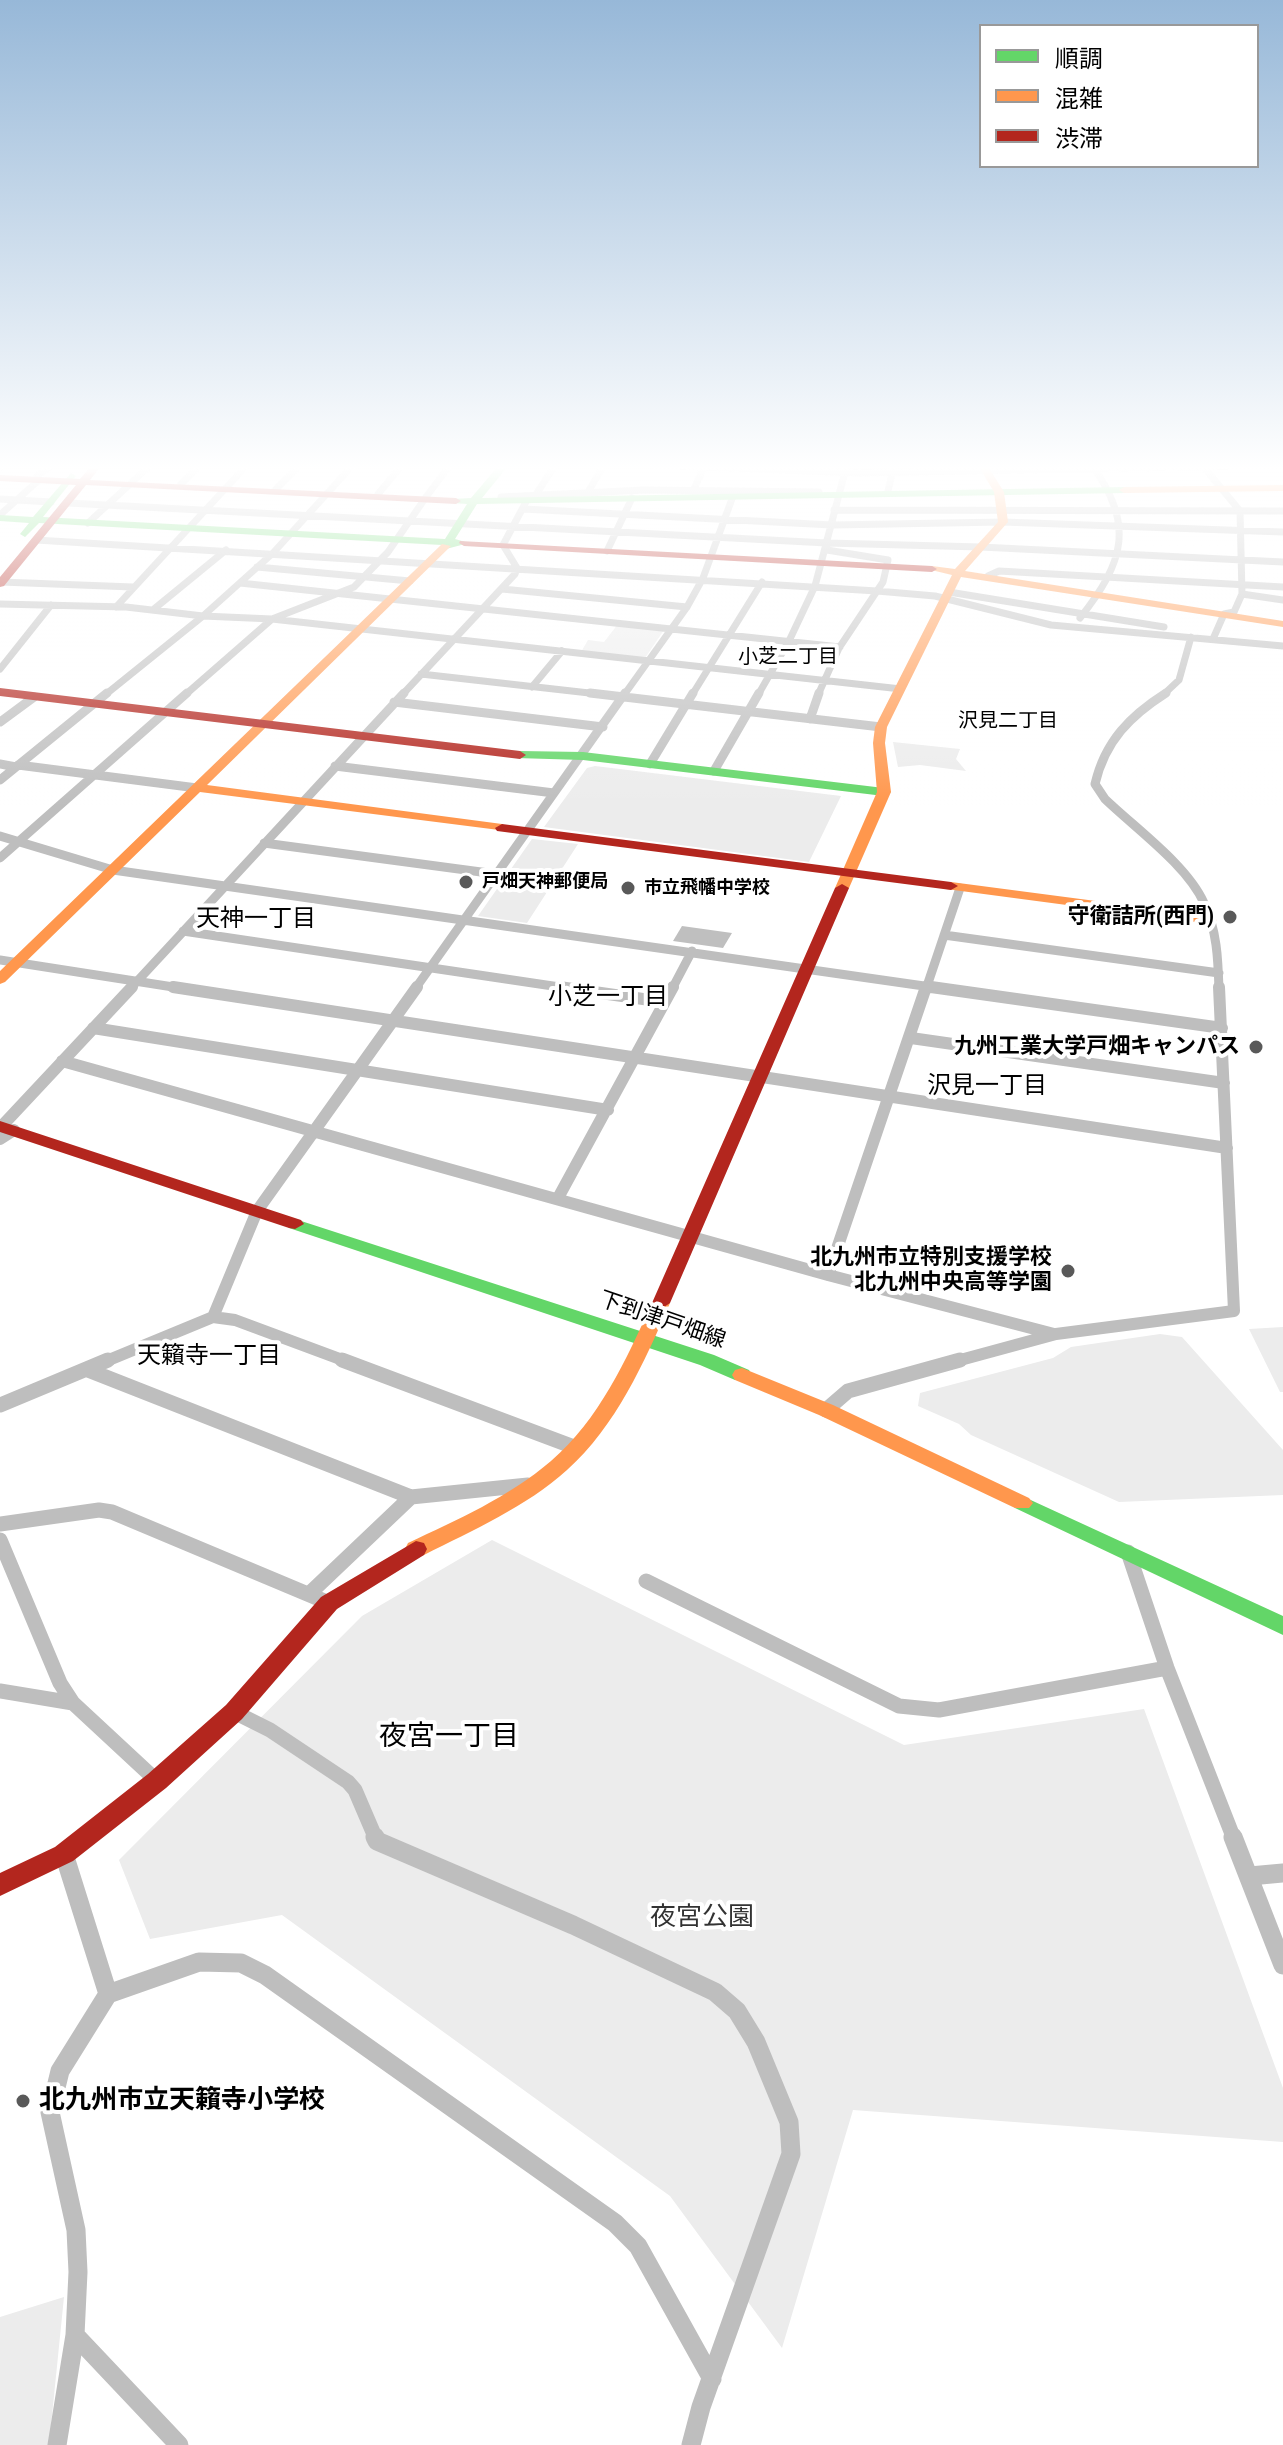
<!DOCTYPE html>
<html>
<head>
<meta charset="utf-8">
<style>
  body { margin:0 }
  #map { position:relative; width:1283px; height:2445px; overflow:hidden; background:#fff; font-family:"Roboto Condensed","Noto Sans JP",sans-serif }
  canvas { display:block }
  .legend { position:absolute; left:979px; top:24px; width:280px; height:144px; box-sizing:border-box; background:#fff; border:2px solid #999; margin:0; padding:10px 14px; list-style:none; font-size:24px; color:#000 }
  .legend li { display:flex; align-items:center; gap:16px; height:40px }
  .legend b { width:40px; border:2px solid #999 }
</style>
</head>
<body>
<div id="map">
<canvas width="1283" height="2445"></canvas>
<ul class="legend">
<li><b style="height:10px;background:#63d668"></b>順調</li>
<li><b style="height:10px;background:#ff974d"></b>混雑</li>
<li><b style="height:10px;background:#b3261e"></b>渋滞</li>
</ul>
</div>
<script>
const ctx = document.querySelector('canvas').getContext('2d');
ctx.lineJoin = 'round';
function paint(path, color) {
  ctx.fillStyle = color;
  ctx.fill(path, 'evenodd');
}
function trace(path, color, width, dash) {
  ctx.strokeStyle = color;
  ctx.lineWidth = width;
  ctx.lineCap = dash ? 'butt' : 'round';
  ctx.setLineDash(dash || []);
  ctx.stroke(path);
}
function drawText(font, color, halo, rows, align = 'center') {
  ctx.font = font + ' "Roboto Condensed","Noto Sans JP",sans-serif';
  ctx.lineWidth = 8;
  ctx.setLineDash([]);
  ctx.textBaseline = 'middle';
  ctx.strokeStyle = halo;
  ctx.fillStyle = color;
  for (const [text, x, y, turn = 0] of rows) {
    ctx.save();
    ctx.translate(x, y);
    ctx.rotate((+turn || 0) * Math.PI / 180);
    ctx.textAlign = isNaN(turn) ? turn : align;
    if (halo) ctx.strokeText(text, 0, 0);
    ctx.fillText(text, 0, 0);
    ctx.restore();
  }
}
paint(new Path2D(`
  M618,624L664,630L645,658L581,652L588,640L604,642Z
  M893,742L960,749L956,759L966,771L920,765L898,767Z
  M595,766L841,796L809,862L544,827L587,768Z
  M532,839L578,844L527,923L478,916Z
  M1283,1327V1392H1280L1249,1329Z
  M1160,1334L1182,1337L1283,1450V1495L1119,1502L971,1435L959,1424L918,1406L920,1393L1053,1358L1071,1347Z
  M492,1540L904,1745L1144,1709L1283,2088V2142L853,2110L782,2348L670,2196L282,1915L150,1939L119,1860L362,1616Z
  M64,2297L49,2445H0V2317Z`), '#ececec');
paint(new Path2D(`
  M682,926L732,933L723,948L673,941Z`), '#bfbfbf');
trace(new Path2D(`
  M654,465L859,473L1283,465
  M1202,465L1240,511L1242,594L1234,612L1224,614L1213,639
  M0,467L3,465
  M37,476L52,465
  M133,481L151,465
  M181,484L200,465
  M276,489L300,465
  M693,491L705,465
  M888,491L894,465
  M588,492L604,465
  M537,493L555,465
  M378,494L402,465
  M426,497L450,465
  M501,497L644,490L819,492
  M0,499L51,502
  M68,503L827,543L981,547L1283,562
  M523,509L832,525L1003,522L1283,532
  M834,510L1283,511
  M0,515L39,480
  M88,523L129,485
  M36,540L877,591L935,596L1051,625L1283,646
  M607,551L632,498
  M257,567L410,581
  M988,576L999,571L1283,587
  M1,582L133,587
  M240,583L840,647
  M502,589L687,607
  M949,592L1164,627
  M1242,594L1283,600
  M0,604L126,607L203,616L272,619L901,689
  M116,607L247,465
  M154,609L226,550
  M1080,618C1124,562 1135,526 1092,465
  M0,669L51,605
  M421,674L607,695
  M532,687L562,651
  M105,695L203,616L273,553L353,465
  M185,695L272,619L354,587L388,552L424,500
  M402,695L515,574L517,568L503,545L527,500
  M624,695L687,607L703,578L733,496
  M692,695L762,582
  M758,695L789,641L815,586L846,468
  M818,695L839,648L883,582L888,560L827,550
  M1163,695L1179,680L1191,637`), '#bebebe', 7);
trace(new Path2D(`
  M590,693L881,727
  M1166,693C1130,716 1105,741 1095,784L1105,799C1135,828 1187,865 1204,903C1217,930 1218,959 1219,989
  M394,702L603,727
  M810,719L819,693
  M0,722L34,697
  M0,764L16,767
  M650,764L693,693
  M18,765L197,788
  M335,766L554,793
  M714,771L759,693
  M0,780L107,693
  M0,836L113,870L945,989
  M264,843L496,874
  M0,858L187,693
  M183,931L573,989
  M944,935L1219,973
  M0,960L186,989
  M130,989L404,693
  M415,989L625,693
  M672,989L692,951
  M926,989L960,888`), '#bebebe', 9);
trace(new Path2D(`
  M173,987L1227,1148
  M559,987L664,1002
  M931,987L1222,1028
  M93,1028L608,1110
  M911,1038L1224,1083
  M62,1061L828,1275L1054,1334
  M2,1126L132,987
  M0,1139L14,1130
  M558,1198L673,987
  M828,1275L926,987
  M213,1317L257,1211L417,987
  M104,1362L213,1317L235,1320L348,1362
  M953,1362L1056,1334L1234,1311L1219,987`), '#bebebe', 12);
trace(new Path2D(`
  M342,1360L574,1447
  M88,1370L411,1497L528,1485
  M0,1405L108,1360
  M826,1410L848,1391L960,1360
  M0,1524L99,1510L112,1512L329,1603
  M0,1540L60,1683L73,1703L157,1781
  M1128,1552L1167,1668L1234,1839
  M646,1581L899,1706L939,1710L1167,1668
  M310,1593L411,1497
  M0,1691L73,1703
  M234,1712L270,1730L348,1782L355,1790L376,1839`), '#bebebe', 15);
trace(new Path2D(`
  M375,1837L377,1841L573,1925L715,1992L737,2011L756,2042L789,2122L791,2154L701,2407L691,2445
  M1233,1837L1283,1965
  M64,1854L108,1994
  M1250,1876L1283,1873
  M75,2335L179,2445
  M57,2445L75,2335L78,2272L76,2230L50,2112L60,2071L108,1994L199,1962L241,1963L265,1975L615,2223L638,2246L712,2379`), '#bebebe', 19);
paint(new Path2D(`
  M499,465H509L482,498L1124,487L1129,490L1124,493L477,504L455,539L469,543L446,549L442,545L39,523L25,537L20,534L29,523L0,521V515L33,517L71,473L76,476L43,517L445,539L467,504L453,503V499L471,498Z
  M520,751L583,752L884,788L891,792L884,796L583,760L516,758V752Z
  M295,1219L714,1355L749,1370L752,1375L749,1380H735L700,1365L289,1228L286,1224L289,1220Z
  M1022,1496L1283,1616V1635L1015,1508L1011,1503L1015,1498Z`), '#63d668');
paint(new Path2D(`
  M978,465H987L1004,492L1008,522L965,571L1283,621V627L961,577L887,727L885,743L891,792L849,888L842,892L837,891L835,888L877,792L873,743L875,727L952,575L927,569L932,566L955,569L998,522L994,492Z
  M1283,485V491L1124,493L1119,490L1124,487Z
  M442,544L451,546L207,785L502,824L509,828L507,831L200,792L5,982L0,984V971Z
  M951,882L1210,916L1217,920L1210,924L946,889V883Z
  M661,1297L670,1303C644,1363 616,1426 567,1470C526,1507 473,1530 424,1555L416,1557L408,1555L405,1549L408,1543C457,1520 509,1497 551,1461C599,1420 626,1360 652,1303Z
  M742,1368L833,1405L1029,1498L1033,1503L1029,1508H1015L819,1415L735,1380L732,1375L735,1370Z`), '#ff974d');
paint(new Path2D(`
  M92,465H102L90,480L456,498L461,501L456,504L86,485L4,586L0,587V577L76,485L0,481V475L80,479Z
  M460,541L932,566L937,569L932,572L464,546L459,543Z
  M0,688L520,751L526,755L520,759L0,696Z
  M502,824L951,882L958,886L951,890L497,831L495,828Z
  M842,884L849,888L670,1303L661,1309L654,1307L652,1303L835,888Z
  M0,1121L301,1220L304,1224L295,1229L289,1228L0,1132Z
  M416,1541L424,1543L427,1549L424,1555L337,1609L242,1719L166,1788L73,1861L0,1896V1873L55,1847L148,1774L226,1705L321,1597Z`), '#b3261e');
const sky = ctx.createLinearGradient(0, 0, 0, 807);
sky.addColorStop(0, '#97b8d8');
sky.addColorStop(0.58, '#fff');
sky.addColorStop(1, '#ffffff00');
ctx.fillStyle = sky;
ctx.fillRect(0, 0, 1283, 807);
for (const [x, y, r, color] of [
  [466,882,8,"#595959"],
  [628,888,8,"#595959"],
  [1230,917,8,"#595959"],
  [1256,1047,8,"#595959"],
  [1068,1271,8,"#595959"],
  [23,2101,8,"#595959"]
]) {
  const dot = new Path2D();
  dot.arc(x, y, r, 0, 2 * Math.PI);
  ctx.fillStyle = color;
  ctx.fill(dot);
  trace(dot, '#fff', 3);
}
drawText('bold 18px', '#000', '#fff', [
  ["戸畑天神郵便局",482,882],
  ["市立飛幡中学校",644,888]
], 'left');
drawText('20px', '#000', '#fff', [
  ["小芝二丁目",788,658],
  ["沢見二丁目",1008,722]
]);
drawText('bold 22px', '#000', '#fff', [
  ["守衛詰所(西門)",1214,917],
  ["九州工業大学戸畑キャンパス",1240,1047],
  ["北九州市立特別支援学校",1052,1258],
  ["北九州中央高等学園",1052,1283]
], 'right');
drawText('22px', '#000', '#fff', [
  ["下到津戸畑線",662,1321,19]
]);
drawText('24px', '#000', '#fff', [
  ["天神一丁目",256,920],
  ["小芝一丁目",608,998],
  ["沢見一丁目",987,1087],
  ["天籟寺一丁目",209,1357]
]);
drawText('26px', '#333', '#fff', [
  ["夜宮公園",702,1918]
]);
drawText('bold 26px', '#000', '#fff', [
  ["北九州市立天籟寺小学校",39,2101]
], 'left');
drawText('28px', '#000', '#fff', [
  ["夜宮一丁目",449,1738]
]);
</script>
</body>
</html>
